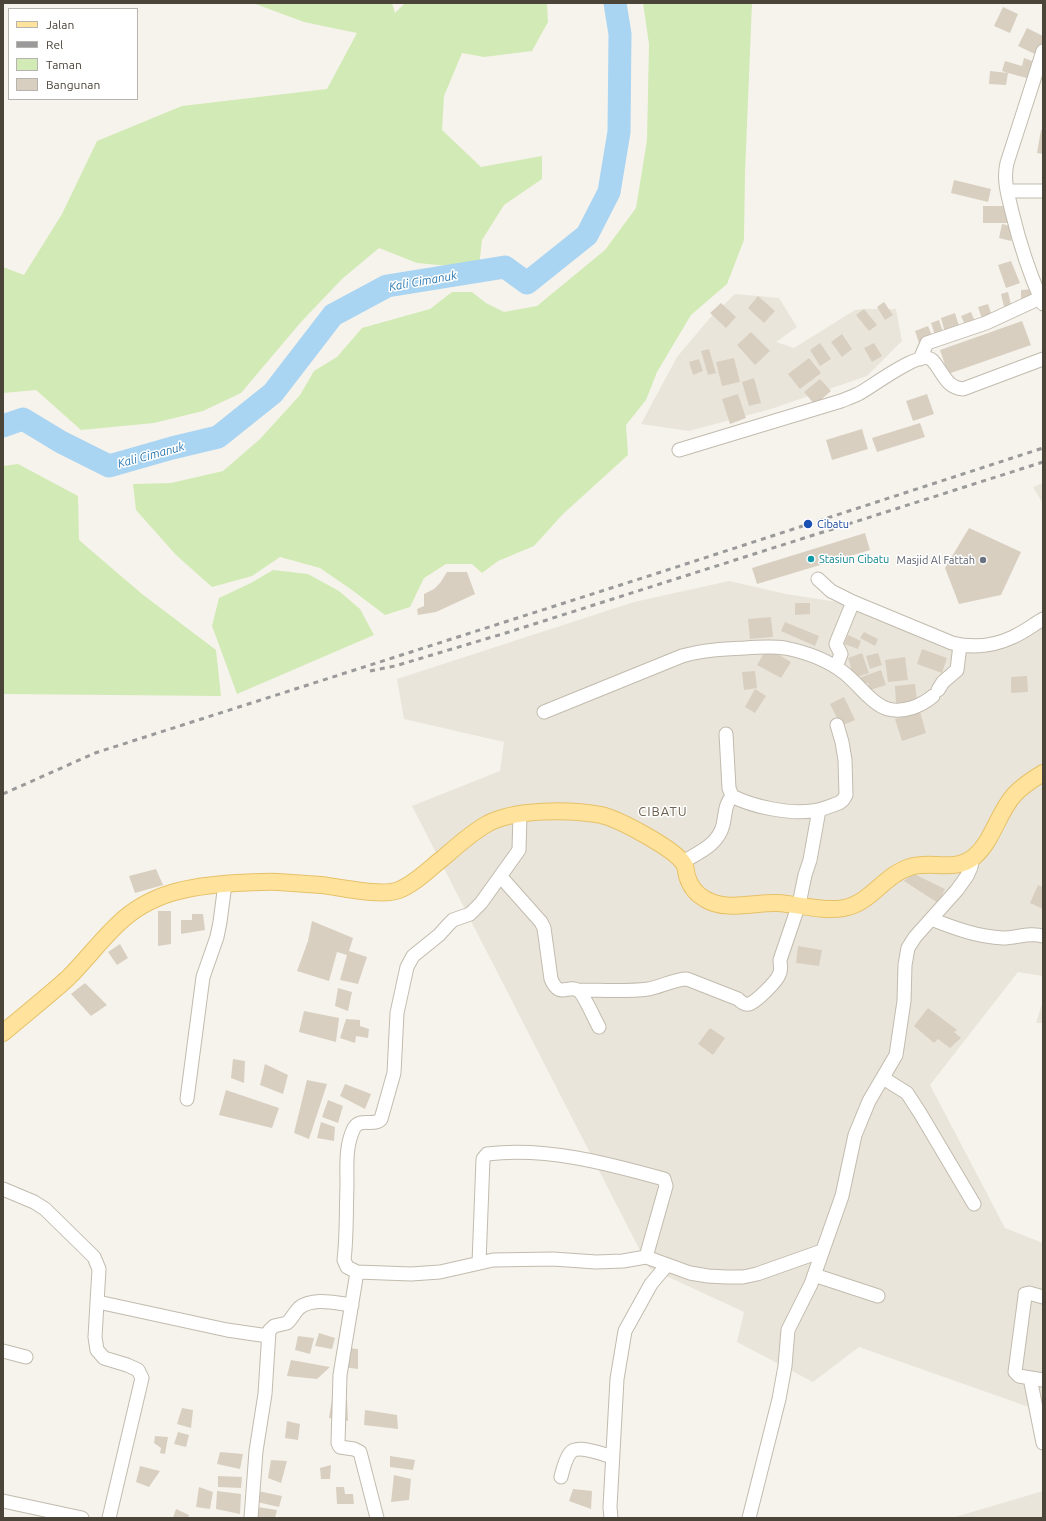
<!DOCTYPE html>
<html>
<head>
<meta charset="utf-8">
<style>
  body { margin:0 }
  #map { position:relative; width:1046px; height:1521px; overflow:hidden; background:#f6f3ec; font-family:Ubuntu,sans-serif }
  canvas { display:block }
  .frame { position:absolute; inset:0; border:4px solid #4b4439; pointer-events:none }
  .legend { position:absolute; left:8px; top:8px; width:130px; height:92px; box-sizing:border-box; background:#fff; border:1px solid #b7b4b0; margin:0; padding:5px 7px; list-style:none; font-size:12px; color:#4b4439 }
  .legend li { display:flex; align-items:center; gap:8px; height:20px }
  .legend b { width:20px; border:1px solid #b7b4b0 }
</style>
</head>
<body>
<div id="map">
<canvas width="1046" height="1521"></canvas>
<div class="frame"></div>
<ul class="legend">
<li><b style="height:5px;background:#ffe39c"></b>Jalan</li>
<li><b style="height:5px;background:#9a9a9a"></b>Rel</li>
<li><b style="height:11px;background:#d2eab5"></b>Taman</li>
<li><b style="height:11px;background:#d8cfc1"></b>Bangunan</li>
</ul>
</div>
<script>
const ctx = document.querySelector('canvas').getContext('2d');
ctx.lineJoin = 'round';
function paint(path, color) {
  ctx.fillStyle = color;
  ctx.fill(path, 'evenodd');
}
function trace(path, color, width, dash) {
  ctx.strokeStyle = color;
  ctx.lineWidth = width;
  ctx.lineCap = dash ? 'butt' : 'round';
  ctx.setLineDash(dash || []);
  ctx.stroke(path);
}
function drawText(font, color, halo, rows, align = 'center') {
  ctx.font = font + ' Ubuntu,sans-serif';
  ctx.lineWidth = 3;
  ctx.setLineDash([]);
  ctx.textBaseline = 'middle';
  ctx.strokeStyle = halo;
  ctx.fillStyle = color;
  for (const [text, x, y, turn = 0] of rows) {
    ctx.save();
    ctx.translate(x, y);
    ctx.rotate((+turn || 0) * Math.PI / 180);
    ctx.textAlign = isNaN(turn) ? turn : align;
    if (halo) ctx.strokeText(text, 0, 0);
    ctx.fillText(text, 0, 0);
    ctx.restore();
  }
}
paint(new Path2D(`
  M735,294L779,298L797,327L776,342L794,348L855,310L864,309H896L902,341L867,376L771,409L689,431L641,424L677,357L709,319Z
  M1043,483V504L1033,487Z
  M729,581L786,594L850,604L969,649L1043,620V976L1018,972L930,1085L1005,1228L1043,1243V1412L859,1347L813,1382L737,1342L744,1312L649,1268L412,806L500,771L504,742L404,719L397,679L634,602Z
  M1043,1001V1023H1036Z
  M1043,1491V1518H952Z`), '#eae5da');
paint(new Path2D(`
  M253,3H392L395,13L405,3H547L548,22L532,51L484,57L462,53L444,96L442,130L481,167L542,156V179L504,205L482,240L478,275L449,266L417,263L379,248L342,279L301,322L241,393L203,411L154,423L81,430L36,390L3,393V267L24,275L62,214L97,141L182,106L327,89L357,33L304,22Z
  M643,3H752L745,173L744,240L727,284L691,315L657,372L646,400L626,425L628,455L563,514L534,546L498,561L482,573L472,564H446L424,578L410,607L385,615L352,590L320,568L280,557L252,576L212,587L176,555L136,510L133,484L171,483L223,471L260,439L300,395L314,371L337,357L362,328L430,309L452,292H472L486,303L504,312L537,306L605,250L636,208L647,140L649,44Z
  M18,464L78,496L79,540L142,594L216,650L221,696L3,694V466Z
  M273,570L308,574L339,591L360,609L374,635L237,694L212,626L219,598L251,583Z`), '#d2eab5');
trace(new Path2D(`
  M3,426L23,419L61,442L109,466L172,448L218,437L273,393L333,315L387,286L505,267L527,283L587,235L609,192L619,132L620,34L615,3`), '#a9d4f2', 23);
paint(new Path2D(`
  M1003,7L1018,14L1010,33L994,26Z
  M1027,28L1043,36V45L1037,55L1018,46Z
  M1024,58L1035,62L1030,79L1008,73L1006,85L989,84L990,71L1008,73L1002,71L1005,61L1022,66Z
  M1041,130H1043V154L1037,153Z
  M954,180L991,189L988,202L951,193Z
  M983,206H1007V223H983Z
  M1002,224L1015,227L1011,241L999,238Z
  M1011,261L1020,283L1006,288L998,265Z
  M1032,289V299H1021V290Z
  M1008,292L1012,309L1005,311L1001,294Z
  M758,296L775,311L764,323L748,308Z
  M884,302L893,315L885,320L877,307Z
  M721,303L736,317L726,328L710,313Z
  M988,304L992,316L982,319L978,307Z
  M864,309L877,325L869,331L856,315Z
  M971,312L976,324L966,327L961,316Z
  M955,313L960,329L945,333L941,318Z
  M939,320L944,335L936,338L931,323Z
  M1022,321L1031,345L948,374L940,350Z
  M928,326L933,338L919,343L915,331Z
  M751,332L770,351L755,365L737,345Z
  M842,334L852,349L842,357L831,342Z
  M820,343L831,359L820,366L810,350Z
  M874,343L882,356L872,362L864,348Z
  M709,349L716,373L708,375L701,351Z
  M734,358L740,382L722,386L716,362Z
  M809,358L821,373L800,389L788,374Z
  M699,359L703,371L693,375L689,362Z
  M754,378L761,403L749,406L742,382Z
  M820,379L831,391L815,405L804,392Z
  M738,394L746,418L730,424L722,399Z
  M927,394L934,414L913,421L906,401Z
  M920,423L925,437L877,452L872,438Z
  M862,429L868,449L832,460L826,440Z
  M969,528L1021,552L1001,595L959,604L945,568Z
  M865,533L870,550L757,584L752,568Z
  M447,572H467L475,594L436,612L418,615L417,609L424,606V594L434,589L440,583Z
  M795,603H810V614L795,615Z
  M771,617L773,637L750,639L748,619Z
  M785,622L819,636L815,646L781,631Z
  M864,632L878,639L875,646L860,638Z
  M848,635L861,641L858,649L844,644Z
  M767,648L791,662L781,678L757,665Z
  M922,649L947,658L942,673L917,664Z
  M862,653L869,673L854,678L848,658Z
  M878,653L882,665L870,669L866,656Z
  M905,657L908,680L888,682L885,660Z
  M881,670L886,685L870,690L868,683L861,685L859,678Z
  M755,671L757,688L744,690L742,672Z
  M1027,676L1028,692L1011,693V677Z
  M915,684L917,701L896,703L895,686Z
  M755,689L766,696L755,713L745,707Z
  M844,697L855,720L841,726L830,704Z
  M920,712L926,733L902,741L895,719Z
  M156,869L163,885L135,893L129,876Z
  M912,873L945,889L938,903L904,881Z
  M1038,885L1043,887V909L1030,903Z
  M158,911H171V944L158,946Z
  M192,914H203L205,930L181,934V920H192Z
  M312,921L353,938L349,951L367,957L358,984L340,980L347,955L337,952L329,981L297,971L308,941Z
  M120,944L128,958L117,965L108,952Z
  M798,946L822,950L819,966L796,963Z
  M85,983L107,1005L91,1016L71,994Z
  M338,988L352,992L348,1011L335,1006Z
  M928,1008L957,1030L954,1032L961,1038L950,1048L938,1039L934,1043L914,1026Z
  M304,1011L339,1018L336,1042L299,1032Z
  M346,1019L360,1020V1026L369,1029L368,1038L356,1036L355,1043L340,1038Z
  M710,1028L725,1038L713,1055L698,1044Z
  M233,1059L245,1061L244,1083L231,1078Z
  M265,1064L288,1075L283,1094L260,1085Z
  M307,1080L327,1084L309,1139L294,1133Z
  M345,1084L371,1094L365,1109L340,1096Z
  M226,1090L279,1108L272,1128L219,1115Z
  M328,1100L343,1106L338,1123L322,1117Z
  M321,1122L335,1127L334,1141L317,1138Z
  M319,1333L335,1338L332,1349L315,1346Z
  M298,1336L314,1338L310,1354L295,1350Z
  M339,1347L358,1349V1369L335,1366Z
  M291,1360L330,1367L317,1379L287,1376Z
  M332,1399L347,1400L348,1421L329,1418Z
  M182,1408L193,1410L191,1428L177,1424Z
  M365,1410L397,1415L398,1429L364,1425Z
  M287,1421L300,1424L298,1440L285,1438Z
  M178,1432L189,1435L186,1447L174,1444Z
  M155,1436L168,1437L165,1454L160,1453L161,1448L154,1443Z
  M220,1452L243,1454L240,1469L217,1464Z
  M390,1456L415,1460L413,1470L390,1467Z
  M271,1460L287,1461L281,1483L268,1478Z
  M331,1465L330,1479H321L320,1468Z
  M140,1466L160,1471L149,1487L136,1482Z
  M394,1475L411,1479L409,1500L391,1502Z
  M218,1476L242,1477L241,1488L218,1487Z
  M199,1487L213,1492L210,1509L196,1507Z
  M336,1487H344L345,1494H353L354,1504H337Z
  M573,1489L592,1491L591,1509L569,1501Z
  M217,1491L241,1494L240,1514L216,1509Z
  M258,1491L282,1496L279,1507L257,1502Z
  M258,1507L277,1510L275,1518H255Z
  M176,1509L189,1515L188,1518H173Z`), '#d8cfc1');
const minor = new Path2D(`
  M1043,51L1007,163C1003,180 1008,195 1012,212C1020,245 1029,273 1043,304
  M1007,191H1043
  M920,359L927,343L986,323L1040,298
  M679,450L841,401C846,399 852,397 858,394C871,388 922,347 933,361C943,372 946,388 963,389L1043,359
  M818,579L831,591L853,602L952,643C972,648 994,646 1013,637C1024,632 1033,625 1043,619
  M836,667L841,654L836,644L837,641L853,602
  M938,690L943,682L957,670L960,645
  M544,712L682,656C703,650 723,649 745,648C758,647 772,646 785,648C805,652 827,660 843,672C857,682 871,704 888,709C904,713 921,706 933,696
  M726,734L729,788L732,796C753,807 789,814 812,811C822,810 830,806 839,803L843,800L846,795L845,760L842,742L837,725
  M520,814L519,850L481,903L470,914L453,920L448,925L439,935L413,956L407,967L397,1013L394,1073L381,1119C374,1127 360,1117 354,1128C345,1146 347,1167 347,1186C346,1210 347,1236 344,1260L347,1267L357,1272L411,1274L440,1272L493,1260L553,1259L596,1262L623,1261L646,1257L690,1273L708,1276L726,1277H743L757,1274L822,1251
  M683,862C699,852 718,845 723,825C726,812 724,807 732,796
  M501,877L541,922L544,928L551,979C560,1000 568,983 579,991C584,995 595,1020 599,1027
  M931,919C954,928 978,937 1003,938C1016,938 1030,932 1043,936
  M578,990C601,990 625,992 648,989C661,987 674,979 687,979L738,999C741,1002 745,1005 749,1004C756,1002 776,982 779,975C782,970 780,965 780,960L799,904L805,875L810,860L819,810
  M883,1078L907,1093L920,1113L974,1204
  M187,1099L203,977L217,937L220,922L225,884
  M3,1189L34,1202L45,1209L94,1257L99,1269L95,1337L97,1350L104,1358L127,1365L138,1370L142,1378L109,1518
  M479,1263L483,1159L487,1154C547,1147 606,1163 664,1179L666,1186L646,1257
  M357,1272L340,1375L338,1443L340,1447L354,1449L360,1452L377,1518
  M814,1275L878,1296
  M1043,1297L1029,1293L1025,1294V1296L1015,1372L1019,1376L1043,1380
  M98,1302L227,1330L268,1336
  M3,1351L26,1357
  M1030,1378L1043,1443
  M561,1477C563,1469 565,1460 570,1453C577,1444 603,1454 612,1457
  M3,1501L82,1518
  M251,1518L256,1451L265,1394L269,1331L274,1326L287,1323C292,1319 294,1313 299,1308C313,1297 335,1303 352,1305
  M611,1518L610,1507L617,1379L625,1331L651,1284L667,1265
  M749,1518L779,1399L785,1366L788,1330L811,1284L842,1196L855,1135L869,1101L896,1055L904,1001L905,965L908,948L915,937L957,890L967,876L971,867L973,857`);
const major = new Path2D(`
  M3,1033C24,1015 47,997 68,978C85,961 100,941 118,924C151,892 191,886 236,883C250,883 264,881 278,882C292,883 307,884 321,885C340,887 382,897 399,890C416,883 430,868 443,858C457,846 471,833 487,824C514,809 570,809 601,815C619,819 675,849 684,864C686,867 686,872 687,876C690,886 696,894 705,899C726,912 755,902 777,903C799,904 822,912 844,908C871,903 884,875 910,867C931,860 956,873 975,856C993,840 998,813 1014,795C1022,786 1033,779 1043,773`);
trace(minor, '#c2bbae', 15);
trace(major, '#e6c16a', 18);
trace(minor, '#fff', 13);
trace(major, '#ffe39c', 16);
trace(new Path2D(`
  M370,671L395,666L509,632L1043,462
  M3,794L95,753L658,573L1043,448`), '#9a9a9a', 3, [5, 5]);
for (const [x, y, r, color] of [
  [808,524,5,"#1a4fb4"],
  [811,559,4,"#0f9aa8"],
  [983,560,4,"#6b7280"]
]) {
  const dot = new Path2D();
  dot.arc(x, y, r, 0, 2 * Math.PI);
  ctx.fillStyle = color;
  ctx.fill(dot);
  trace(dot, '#fff', 1.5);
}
drawText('11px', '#164399', '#fff', [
  ["Cibatu",817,524]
], 'left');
drawText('11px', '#0d838f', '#fff', [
  ["Stasiun Cibatu",819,559]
], 'left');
drawText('11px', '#5b616d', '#fff', [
  ["Masjid Al Fattah",975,560]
], 'right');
drawText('italic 12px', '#2e7ab2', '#fff', [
  ["Kali Cimanuk",423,281,-10],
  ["Kali Cimanuk",151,455,-15]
]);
ctx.letterSpacing = '1px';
drawText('13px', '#6e6250', '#fff', [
  ["CIBATU",663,812]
]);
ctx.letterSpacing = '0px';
</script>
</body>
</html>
